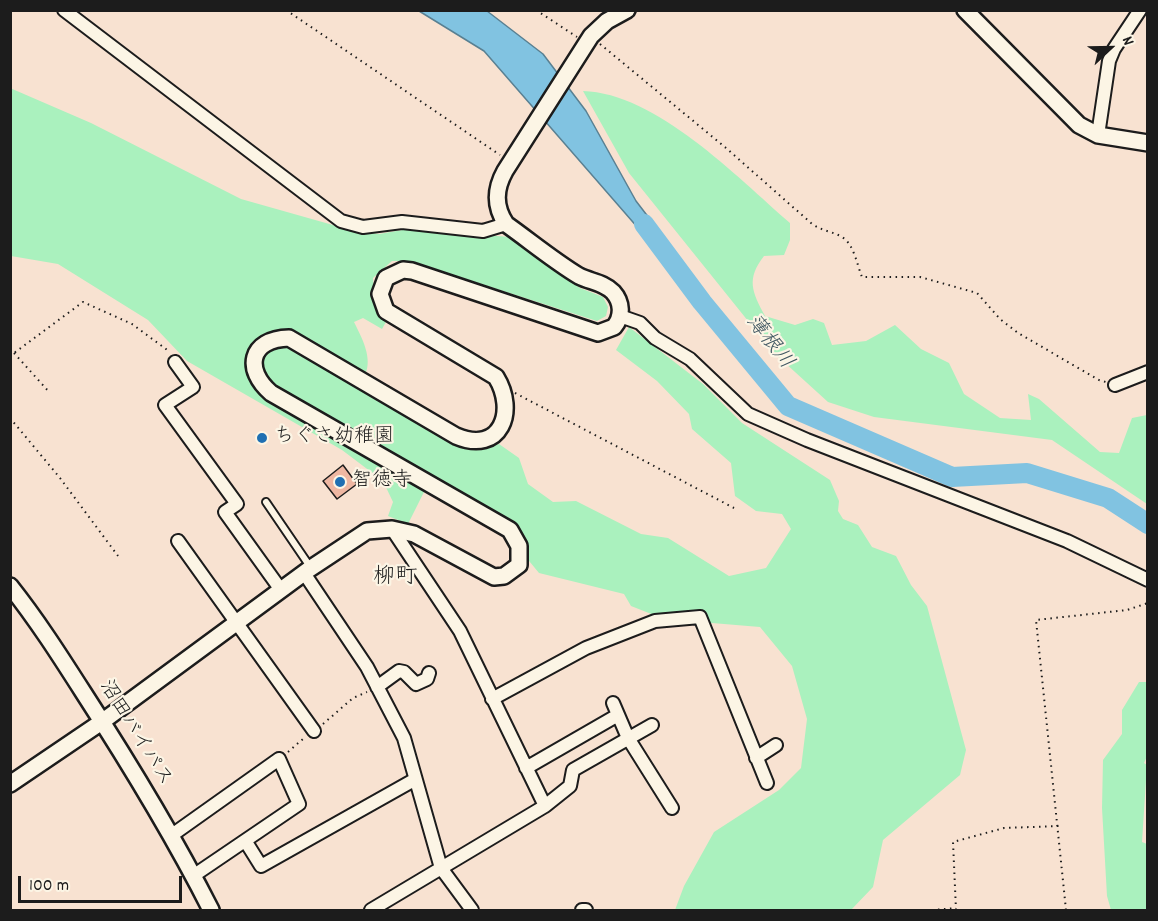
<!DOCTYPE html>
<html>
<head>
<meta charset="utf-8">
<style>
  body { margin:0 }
  #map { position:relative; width:1158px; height:921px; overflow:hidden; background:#f8e2d1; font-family:Dekko,sans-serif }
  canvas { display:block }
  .frame { position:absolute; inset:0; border:12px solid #1c1c1c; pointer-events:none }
  .north { position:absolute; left:1080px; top:18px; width:60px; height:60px; -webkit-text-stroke:4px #fcf5e5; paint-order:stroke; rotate:68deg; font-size:16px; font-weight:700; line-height:24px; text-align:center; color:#1c1c1c }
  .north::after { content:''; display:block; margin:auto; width:21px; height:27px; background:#1c1c1c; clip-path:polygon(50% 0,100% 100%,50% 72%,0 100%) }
  .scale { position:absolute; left:18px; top:876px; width:164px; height:27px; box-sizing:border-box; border:3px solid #1c1c1c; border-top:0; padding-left:8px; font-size:18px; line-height:21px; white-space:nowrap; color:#1c1c1c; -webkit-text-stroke:4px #fcf5e5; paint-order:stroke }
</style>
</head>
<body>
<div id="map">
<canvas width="1158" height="921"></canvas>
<div class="frame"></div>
<div class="north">N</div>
<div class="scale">100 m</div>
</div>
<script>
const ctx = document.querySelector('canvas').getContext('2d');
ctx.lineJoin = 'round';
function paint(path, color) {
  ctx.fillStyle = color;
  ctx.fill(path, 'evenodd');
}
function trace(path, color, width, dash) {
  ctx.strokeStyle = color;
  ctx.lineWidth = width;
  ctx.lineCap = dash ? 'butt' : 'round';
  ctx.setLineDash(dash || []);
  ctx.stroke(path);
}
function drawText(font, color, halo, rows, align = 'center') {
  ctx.font = font + ' Dekko,"Klee One",sans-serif';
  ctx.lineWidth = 4.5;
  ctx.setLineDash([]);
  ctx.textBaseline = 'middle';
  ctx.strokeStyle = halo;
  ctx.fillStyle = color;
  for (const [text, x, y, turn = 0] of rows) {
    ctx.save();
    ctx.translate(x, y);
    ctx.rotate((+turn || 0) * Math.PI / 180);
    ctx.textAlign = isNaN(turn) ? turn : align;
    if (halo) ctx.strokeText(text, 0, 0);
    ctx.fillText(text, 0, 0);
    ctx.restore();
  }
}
paint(new Path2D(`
  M10,88L91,123L241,199L347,229L379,234L408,229L510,237L580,288L603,297L608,307L606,316L597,321L409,261H392L373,278L375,307L387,320L382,329L363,318L354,322C362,338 373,358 365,375L288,330L275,331L253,342L247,366L252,380L426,488L408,524L388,516L393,502L383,481L342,450L187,361L148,320L58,264L11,256Z
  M583,91C656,93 737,177 790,223V240L784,255L764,256C746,279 752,292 765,316L795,325L813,319L824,323L832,345L866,341L895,325L921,349L949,363L964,394L1000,418L1031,420L1028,394L1039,399L1100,452L1119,453L1132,418L1147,415V504L1052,440L874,417L828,402L773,352L629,173Z
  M629,327L703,384L742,423L830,480L839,501L838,511L843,519L858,525L872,547L896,556L911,585L927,606L966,750L960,775L883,840L873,887L851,910H675L684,886L714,832L779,790L801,768L807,719L792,666L760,627L664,619L631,606L624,594L539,573L525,556L524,546L275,389L262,374L261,359L271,349L289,346L457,445L473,450L499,444L519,458L528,484L553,502L576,501L641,534L668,538L729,576L766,568L791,529L782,514L756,511L735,496L731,463L692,429L689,414L657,381L616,350Z
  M1139,682H1148V754L1144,763L1147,765L1142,842L1147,844V910H1111L1107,896L1102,808L1103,760L1122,734V710Z`), '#aaf1be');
const water = new Path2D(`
  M419,11H487L543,54L586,111L636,201L669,244H652L484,51Z`);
paint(water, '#81c3e1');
trace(water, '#598092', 1.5);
trace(new Path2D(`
  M644,224L702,302L788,406L952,477L1027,473L1108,498L1148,524`), '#81c3e1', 20);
const building = new Path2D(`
  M343,465L357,484L337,499L323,481Z`);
paint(building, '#eeb7a2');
trace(building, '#1c1c1c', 1.5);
const service = new Path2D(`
  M266,502L311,568`);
const minor = new Path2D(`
  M64,10L341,221L363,227L402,222L483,231L506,224
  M1098,135L1109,61L1114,49L1140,10
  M620,316L640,323L655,338L690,359L748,414L807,440L1067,541L1148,580
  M175,362L193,387L165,405L237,504L225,512L281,590
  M1115,385L1148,372
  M392,529L460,631L545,806
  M178,541L314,731
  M304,573L367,667L404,738L441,868L472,910
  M377,687L399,671L404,672L416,684L427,679L429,673
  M492,699L586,648L655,621L700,617L767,783
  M613,703L628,738L672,808
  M756,758L776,745
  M526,768L618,715
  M172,835L279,759L299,804L193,876
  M246,842L261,866L414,780
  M371,910L545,806L570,786L573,770L652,725
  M582,910H586`);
const tertiary = new Path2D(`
  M965,10L1079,125L1098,135L1148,143
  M10,586C37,620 60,656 83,692C129,763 173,835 211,910
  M10,784L103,721L308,570L367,531L392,529L414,534L494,577L504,576L519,565V546L510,530L271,393C244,370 249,339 289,338L456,436C501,455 517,411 496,377L386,311L380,294L386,278L403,270L412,271L598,333L614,327C623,316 622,302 613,292C603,282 591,282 579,276C554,261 530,241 506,224C494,206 495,189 505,171L591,36L607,21L627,10`);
trace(service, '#1c1c1c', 10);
trace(minor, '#1c1c1c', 16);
trace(tertiary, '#1c1c1c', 20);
trace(new Path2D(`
  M286,10L500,155
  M536,10L577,37
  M600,44L726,148L811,223C821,231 832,231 842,237C854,244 857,265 862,277H920L977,293L1000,319L1018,333L1099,380L1106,382
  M14,353L50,393
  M10,356L83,302L132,324L170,352
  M515,393L734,508
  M10,418L60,478L118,556
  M323,724L353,698L367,692
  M288,752L304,738
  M932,910L956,908
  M956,910L953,842L1004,828L1059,826
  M1066,910L1036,620L1127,610L1148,603`), '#1c1c1c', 2, [1.5, 4.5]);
trace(service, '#fcf5e5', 6);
trace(minor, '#fcf5e5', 12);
trace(tertiary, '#fcf5e5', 15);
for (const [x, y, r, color] of [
  [262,438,6,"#1f6fb2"],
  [340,482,6,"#1f6fb2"]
]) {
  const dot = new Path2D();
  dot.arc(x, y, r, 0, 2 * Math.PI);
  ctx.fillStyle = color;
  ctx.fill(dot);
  trace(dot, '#fcf5e5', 2);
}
drawText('20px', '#1c1c1c', '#fcf5e5', [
  ["ちぐさ幼稚園",274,438],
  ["智徳寺",352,482]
], 'left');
drawText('20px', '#1c1c1c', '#fcf5e5', [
  ["沼田バイパス",134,734,58]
]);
drawText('italic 21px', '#3f5661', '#fcf5e5', [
  ["薄根川",768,343,52]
]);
drawText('22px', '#1c1c1c', '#fcf5e5', [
  ["柳町",395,579]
]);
</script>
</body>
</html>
